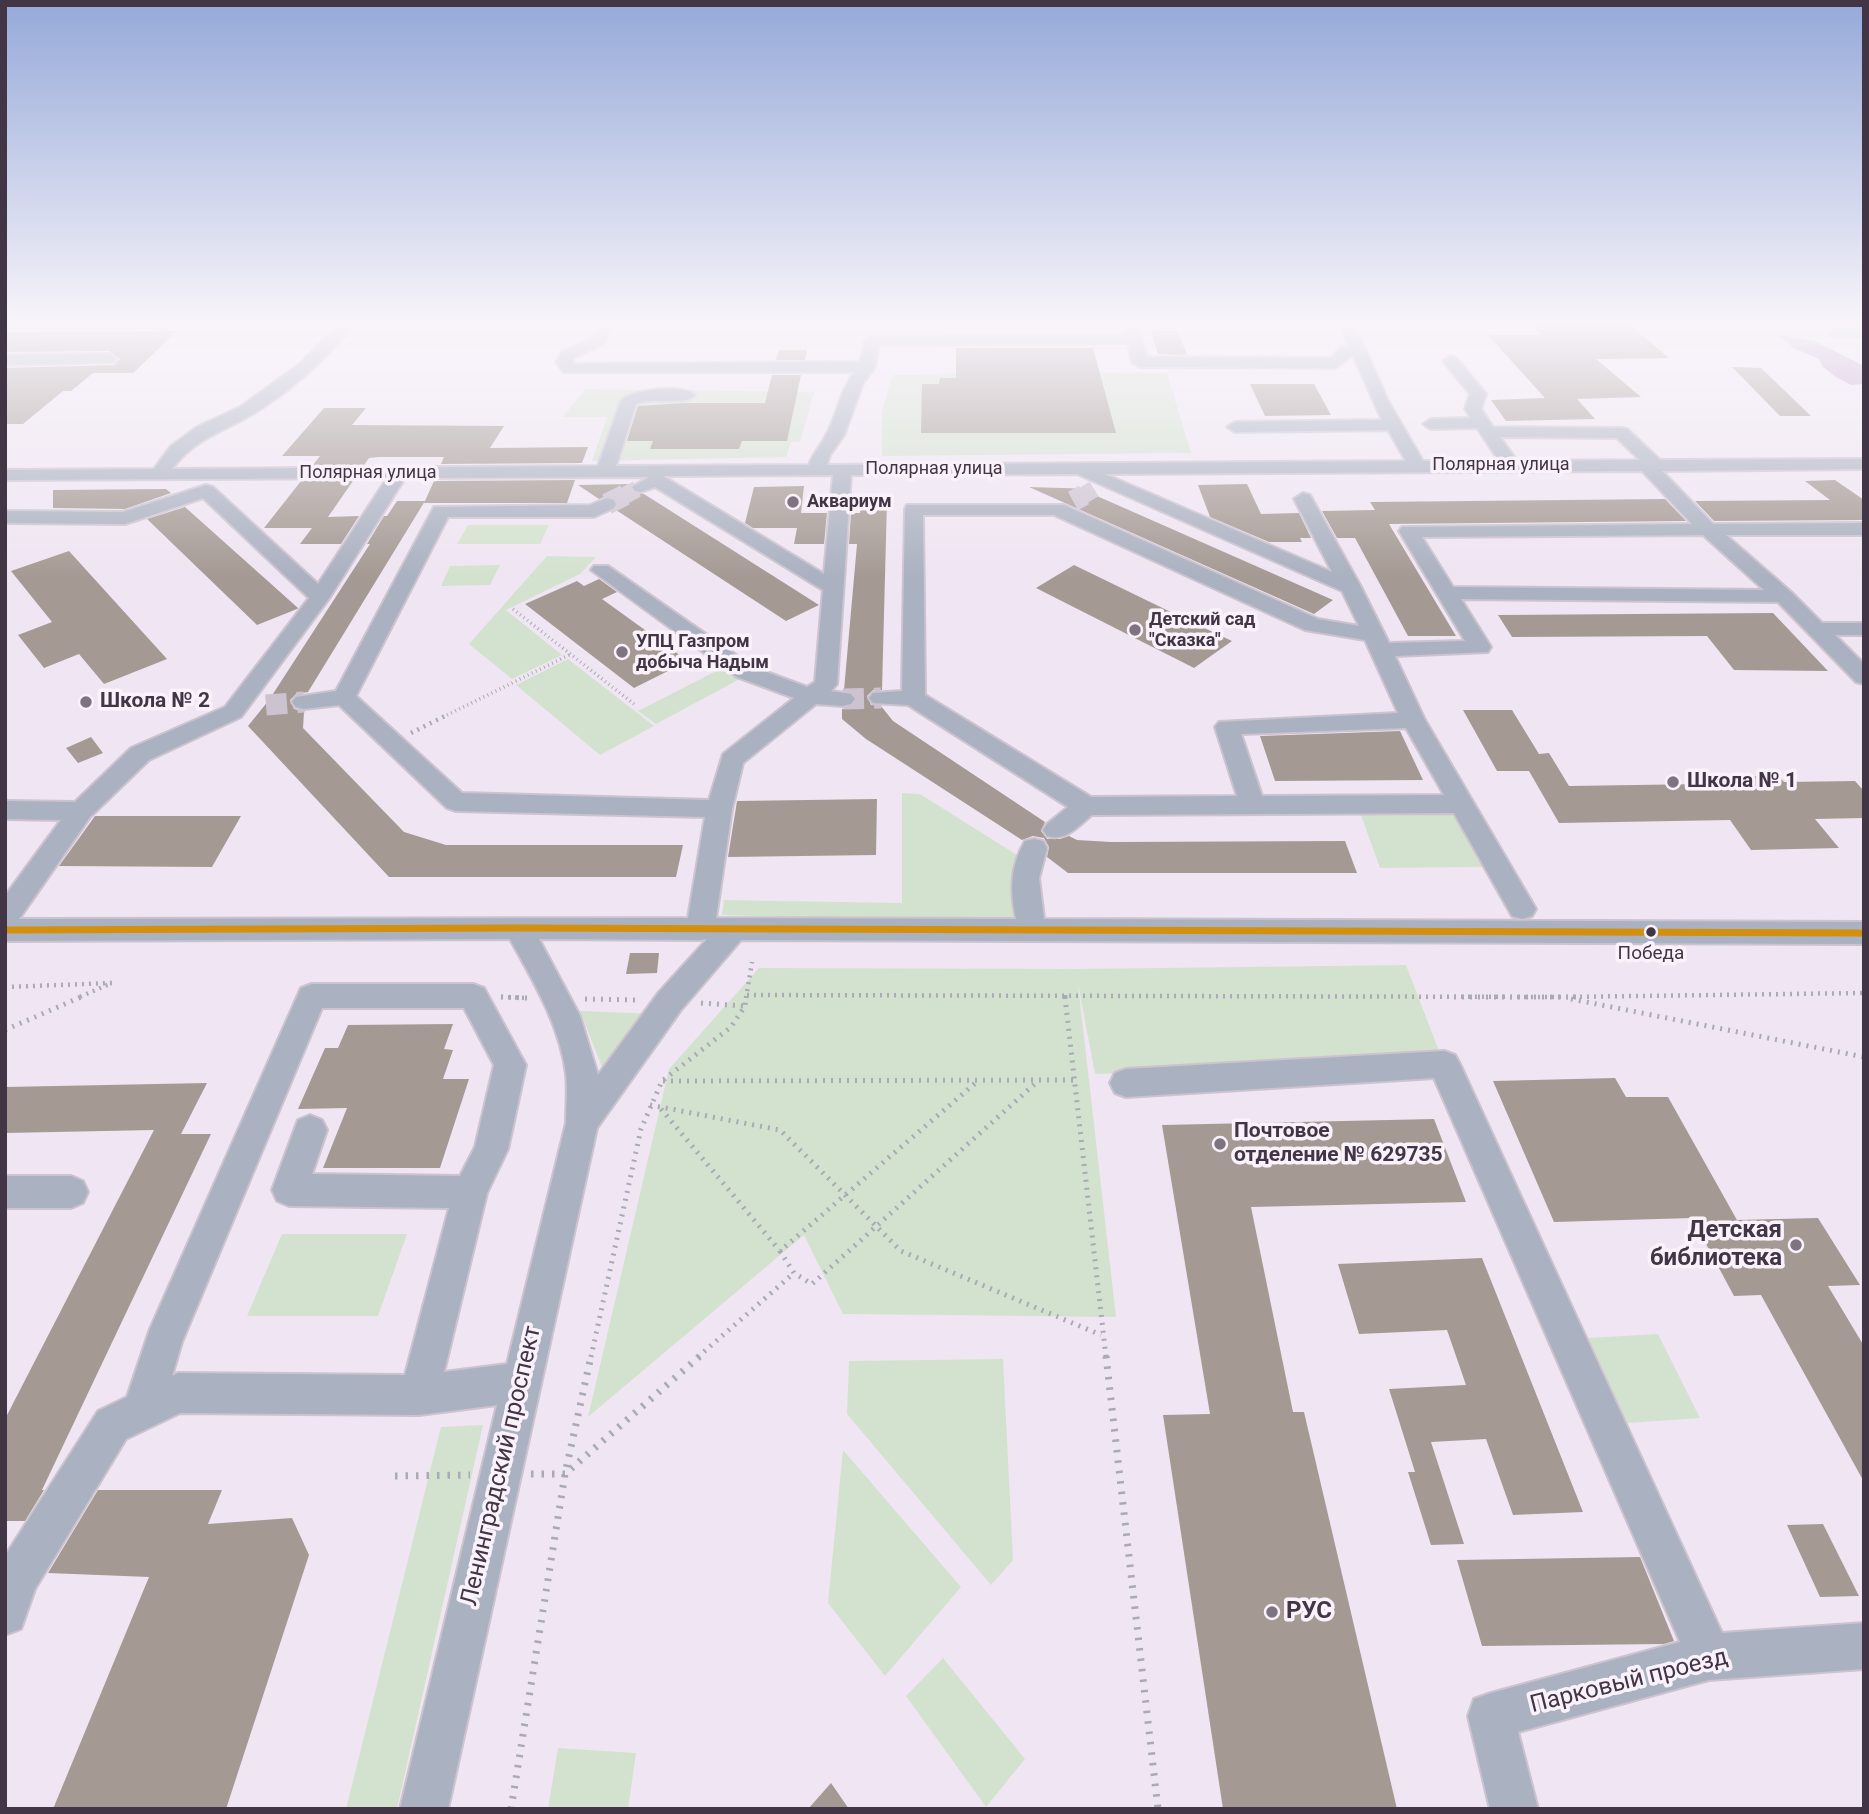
<!DOCTYPE html>
<html>
<head>
<meta charset="utf-8">
<style>
  body { margin:0 }
  #map { position:relative; width:1869px; height:1814px; overflow:hidden; background:#f0e6f3; font-family:Roboto,sans-serif }
  canvas { display:block }
  .frame { position:absolute; inset:0; border:7px solid #423545; pointer-events:none }
</style>
</head>
<body>
<div id="map">
<canvas width="1869" height="1814"></canvas>
<div class="frame"></div>
</div>
<script>
const ctx = document.querySelector('canvas').getContext('2d');
ctx.lineJoin = 'round';
function paint(path, color) {
  ctx.fillStyle = color;
  ctx.fill(path, 'evenodd');
}
function trace(path, color, width, dash) {
  ctx.strokeStyle = color;
  ctx.lineWidth = width;
  ctx.lineCap = dash ? 'butt' : 'round';
  ctx.setLineDash(dash || []);
  ctx.stroke(path);
}
function drawText(font, color, halo, rows, align = 'center') {
  ctx.font = font + ' Roboto,sans-serif';
  ctx.lineWidth = 7;
  ctx.setLineDash([]);
  ctx.textBaseline = 'middle';
  ctx.strokeStyle = halo;
  ctx.fillStyle = color;
  for (const [text, x, y, turn = 0] of rows) {
    ctx.save();
    ctx.translate(x, y);
    ctx.rotate((+turn || 0) * Math.PI / 180);
    ctx.textAlign = isNaN(turn) ? turn : align;
    if (halo) ctx.strokeText(text, 0, 0);
    ctx.fillText(text, 0, 0);
    ctx.restore();
  }
}
paint(new Path2D(`
  M1011,372L1167,373L1191,453L882,456V411L893,375Z
  M585,389L814,392L800,442H791L786,457L592,461L607,417H563Z
  M468,525H549L540,544H457Z
  M547,556L596,557L580,574L506,610L562,655L512,679L469,644Z
  M500,565L490,585L441,586L450,566Z
  M568,659L654,726L600,755L516,685Z
  M724,667L740,679L656,724L638,711Z
  M902,793L920,794L1033,865L1038,924L722,915L724,900L902,903Z
  M1443,806L1459,814L1484,867L1380,868L1358,807Z
  M1406,965L1444,1064L1095,1074L1078,984L1116,1317L843,1314L804,1235L588,1417L669,1069L759,968L1076,969Z
  M580,1011L658,1014L606,1077Z
  M282,1234H407L378,1316H247Z
  M1658,1334L1700,1418L1627,1423L1588,1338Z
  M1003,1359L1013,1560L991,1585L847,1414L849,1361Z
  M483,1425L397,1809H346L441,1427Z
  M843,1450L961,1587L885,1676L828,1603Z
  M943,1658L1025,1759L986,1807L906,1696Z
  M558,1748L636,1753L628,1809H548Z`), '#d3e2ce');
paint(new Path2D(`
  M1778,335L1815,341L1864,366V384L1851,385L1836,377L1823,367L1819,359L1794,348Z`), '#b999c3');
paint(new Path2D(`
  M1531,323H1628L1669,358L1596,359L1641,397L1577,399L1595,419L1506,421L1491,400L1545,398L1488,335H1541Z
  M167,326H172L166,331H177L133,373H93L71,391H63L23,424H5V368L114,365L120,359L109,351L5,352V332L159,331Z
  M1151,331H1178L1187,355L1158,354Z
  M956,348H1093L1116,433H921L922,384H939L940,378H956Z
  M779,350H807L805,360H776Z
  M1732,367L1761,368L1811,416H1780Z
  M772,375H801L787,441H742L739,449H650L653,441H627L638,406L685,403H765Z
  M1250,384H1314L1331,415L1265,416Z
  M324,408H366L352,425L504,426L490,448L588,447L582,463L441,464L444,457H379L369,458L364,465H313L320,456H282Z
  M575,480L567,503H424L434,481Z
  M1835,480L1864,500V520L1714,521L1695,501L1830,500L1805,481Z
  M301,481H353L328,517L359,516L341,544H300L312,528H264Z
  M631,484L629,486L633,493L644,494L819,605L786,621L616,510L618,503L615,497L606,496L599,499L578,485Z
  M1247,484L1261,514L1299,513L1311,538H1300L1302,542H1269L1210,517L1198,485Z
  M804,486L801,513H827L824,544H794L797,528H753L745,523L754,487Z
  M1029,487L1094,489L1097,496L1333,600L1314,614Z
  M166,489L171,493L125,509L53,508V490Z
  M1665,499L1686,521L1389,524L1456,636H1408L1355,538H1337L1322,511L1375,510L1370,502Z
  M887,500L882,690H873L867,696L871,705L881,706L893,721L1045,822L1041,831L1047,839H1060L1069,836L1077,840L1111,842L1345,841L1357,873H1068L1047,857L1049,847L1044,838L1033,836L1022,840L866,739L842,719V709L852,707L858,699L853,692L844,690L857,544H849L851,513H860L861,501Z
  M397,501H425L308,692L296,694L290,700L294,709L304,712L303,728L404,832L446,845H683L676,877H389L248,726L269,700L370,544H367L384,516H387Z
  M185,507L298,608L297,609L257,625L147,519Z
  M69,551L167,659L104,684L79,654L44,668L18,635L52,622L11,571Z
  M1074,565L1179,616L1232,641L1194,668L1036,588Z
  M599,579L617,592L602,599L688,661L634,688L525,604L577,581L584,586Z
  M1773,613L1828,671L1734,670L1707,636L1512,637L1498,615Z
  M1463,710H1512L1539,754L1549,753L1569,786L1702,784L1697,777L1779,776L1784,782L1855,781L1864,791V818L1815,819L1839,848L1751,850L1730,820L1559,823L1529,771H1497Z
  M1400,731L1423,780L1275,781L1260,736Z
  M91,737L103,753L78,763L66,748Z
  M877,799L876,855L728,857L737,801Z
  M95,816H241L212,867L59,866Z
  M630,953H659L657,973L626,974Z
  M453,1024L444,1049L453,1050L443,1079H469L440,1168H323L347,1108L298,1109L325,1048H338L348,1025Z
  M1615,1078L1626,1097H1668L1737,1220L1818,1218L1860,1285L1828,1286L1864,1346V1482L1761,1295L1734,1296L1692,1218L1554,1222L1493,1081Z
  M207,1083L181,1134H211L42,1490H44L25,1521H5V1419L154,1130L5,1133V1087Z
  M1434,1119L1466,1202L1251,1207L1293,1412H1304L1397,1809H1223L1163,1415L1210,1414L1162,1125Z
  M1482,1258L1583,1512L1513,1515L1486,1439L1431,1442L1464,1544L1431,1545L1408,1472H1415L1389,1389L1466,1385L1447,1330L1359,1334L1338,1264Z
  M98,1490H222L208,1524L292,1518L309,1555L226,1809H53L149,1577L48,1573Z
  M1823,1524L1859,1596L1820,1597L1787,1525Z
  M1640,1557L1674,1641L1664,1644L1482,1646L1457,1560Z
  M831,1783L849,1809H808Z`), '#a59a93');
trace(new Path2D(`
  M622,497L637,489
  M1081,497L1094,489`), '#cdc3d0', 17, [17, 8]);
trace(new Path2D(`
  M1073,501L1084,495
  M607,504L625,495
  M843,699L881,698
  M266,705L304,702`), '#cdc3d0', 21, [21, 10]);
const minor = new Path2D(`
  M5,323H165L166,324L159,328L5,329Z
  M340,323H355C330,356 287,394 251,415C221,432 193,440 172,469L598,466L621,401C632,389 684,384 695,395C682,407 653,396 636,404L616,466L809,465C813,453 821,446 826,435C838,414 840,390 855,372H564L556,362L562,352L592,338L601,323H615L603,344L573,358L574,364L860,362L865,341L872,337L1126,334L1127,326L1132,325L1139,329L1147,357L1331,358L1340,348L1349,346L1340,323H1354L1388,401L1423,461H1499L1477,428L1431,429L1423,424L1431,419L1471,418L1465,409L1470,394L1443,361L1451,356L1456,358L1486,394L1481,409L1493,427L1621,428L1627,429L1660,460L1864,459V469L1662,471L1713,524L1864,523V535H1726L1791,592L1822,623H1864V635H1835L1864,664V684L1856,682L1778,602L1461,599L1491,647L1488,652L1395,656L1425,720L1536,909L1532,916L1522,919L1512,916L1454,813L1092,815C1078,826 1066,842 1047,836L1043,830L1047,824L1068,807L908,705L873,703L869,698L873,693L902,691L905,509L907,505H1064L1318,619L1359,626L1342,591L1077,474L851,475L837,684L831,691L851,694L855,699L851,704L843,706L816,704L743,763L732,809L716,918L1016,919C1010,891 1010,867 1025,841L1034,839L1043,841L1047,848L1039,878L1044,919L1864,922V944L741,940L681,1010L597,1128L448,1809H400L497,1405L419,1415L180,1413L126,1439L35,1589L21,1629L5,1635V1556L98,1411L127,1397L150,1329L301,988L312,984H473L484,988L521,1056L526,1065L508,1149L487,1193L444,1372L507,1364L566,1123C566,1107 568,1090 566,1074C560,1025 533,981 510,939L5,941V896L61,820L5,819V801L75,802L131,748L225,707L309,598L203,498L125,524L5,523V511L123,512L206,485L213,487L318,584L387,478L5,480V470L154,469L171,446L197,427L240,407L301,363ZM1128,343L1132,362L1140,367L1335,368L1353,355L1382,420L1235,422L1227,427L1235,432L1388,430L1406,461L827,465L830,455L844,435L863,383L875,367L879,345ZM1500,437L1617,438L1640,460L1517,461ZM1642,471L1692,524L1402,527L1399,531L1465,641L1389,643L1361,587L1310,495L1303,493L1294,499L1332,572L1105,474ZM833,475L824,574L663,476ZM649,477L632,487L635,491L641,492L655,487L823,590L815,682L807,687L753,667L608,566H594L591,570L737,677L794,698L723,754L709,800L462,793L356,696L448,517H594L614,508L616,504L614,500L607,498L590,505L434,507L336,691L296,697L292,702L296,707L304,709L339,705L447,808L456,811L705,817L688,918L19,919L90,817L149,760L241,717L330,597L405,478ZM923,515H1054L1305,630L1365,640L1398,713L1219,722L1215,727L1237,796L1091,797L925,695ZM1703,535L1764,590L1453,587L1422,537ZM1406,728L1444,795L1262,796L1241,734ZM539,939L700,940L707,939L659,992L598,1075L580,1016ZM322,1008H464L494,1065L475,1147L460,1176L312,1174L327,1130L322,1120L310,1115L298,1120L272,1190L277,1201L289,1206L449,1208L405,1375L178,1373L172,1376L182,1342Z
  M1835,329H1864V337L1830,336L1828,333Z
  M109,354L117,359L114,362L5,365V355Z
  M1444,1051L1455,1055L1460,1064L1722,1633L1864,1623V1669L1709,1680L1518,1732L1538,1809H1490L1468,1716L1474,1699L1491,1693L1680,1642L1434,1078L1126,1097L1115,1093L1110,1083L1115,1073L1126,1069Z
  M5,1176H71L83,1181L88,1192L83,1203L71,1208H5Z`);
trace(minor, '#ccc3cf', 4);
trace(new Path2D(`
  M513,609L634,704
  M443,717L571,654`), '#a8aab6', 3.5, [1, 3.5]);
trace(new Path2D(`
  M411,733L447,715
  M5,987L112,983L77,998
  M747,995L1560,997L1864,993
  M1065,995V998
  M501,997L527,998
  M746,998L752,962`), '#a8aab6', 4.5, [2, 5]);
trace(new Path2D(`
  M501,997L527,998
  M1065,997L1106,1357
  M1454,997H1580
  M585,999L639,1000
  M1571,999L1864,1057
  M701,1003L744,1006
  M5,1030L81,997
  M663,1081L1074,1080
  M650,1105L780,1130L901,1251L1101,1335
  M661,1109L780,1251L979,1080
  M780,1251L794,1273L812,1284L1037,1082
  M591,1357L641,1129L662,1081L731,1027L745,1006L746,997
  M698,1357L794,1273`), '#a8aab6', 5, [2, 6]);
trace(new Path2D(`
  M1106,1356L1158,1809
  M531,1474H565L700,1356
  M395,1476L470,1475
  M511,1809L565,1474L591,1356`), '#a8aab6', 7, [2.5, 8]);
paint(minor, '#aab1c0');
trace(new Path2D(`
  M5,930L518,928L1864,933`), '#d38f0e', 7);
const sky = ctx.createLinearGradient(0, 0, 0, 577);
sky.addColorStop(0, '#95a9d9');
sky.addColorStop(0.56, '#f8f4fa');
sky.addColorStop(1, '#f8f4fa00');
ctx.fillStyle = sky;
ctx.fillRect(0, 0, 1869, 577);
for (const [x, y, r, color] of [
  [793,502,7,"#7f7382"],
  [1135,630,7,"#7f7382"],
  [622,652,7,"#7f7382"],
  [86,702,7,"#7f7382"],
  [1673,782,7,"#7f7382"],
  [1651,932,6,"#423545"],
  [1220,1144,7,"#7f7382"],
  [1796,1245,7,"#7f7382"],
  [1272,1612,7,"#7f7382"]
]) {
  const dot = new Path2D();
  dot.arc(x, y, r, 0, 2 * Math.PI);
  ctx.fillStyle = color;
  ctx.fill(dot);
  trace(dot, '#f9f2fb', 2.5);
}
drawText('18px', '#423545', '#f9f2fb', [
  ["Полярная улица",1501,465],
  ["Полярная улица",934,469],
  ["Полярная улица",368,473]
]);
drawText('bold 18px', '#423545', '#f9f2fb', [
  ["Аквариум",807,502],
  ["Детский сад",1149,620],
  ["\"Сказка\"",1149,641],
  ["УПЦ Газпром",636,642],
  ["добыча Надым",636,663]
], 'left');
drawText('19px', '#423545', '#f9f2fb', [
  ["Победа",1651,954]
]);
drawText('bold 21px', '#423545', '#f9f2fb', [
  ["Школа № 2",100,702],
  ["Школа № 1",1687,782],
  ["Почтовое",1234,1132],
  ["отделение № 629735",1234,1156]
], 'left');
drawText('bold 24px', '#423545', '#f9f2fb', [
  ["Детская",1782,1231],
  ["библиотека",1782,1259],
  ["РУС",1286,1612,"left"]
], 'right');
drawText('24px', '#423545', '#f9f2fb', [
  ["Ленинградский проспект",502,1466,-77],
  ["Парковый проезд",1629,1682,-14]
]);
</script>
</body>
</html>
